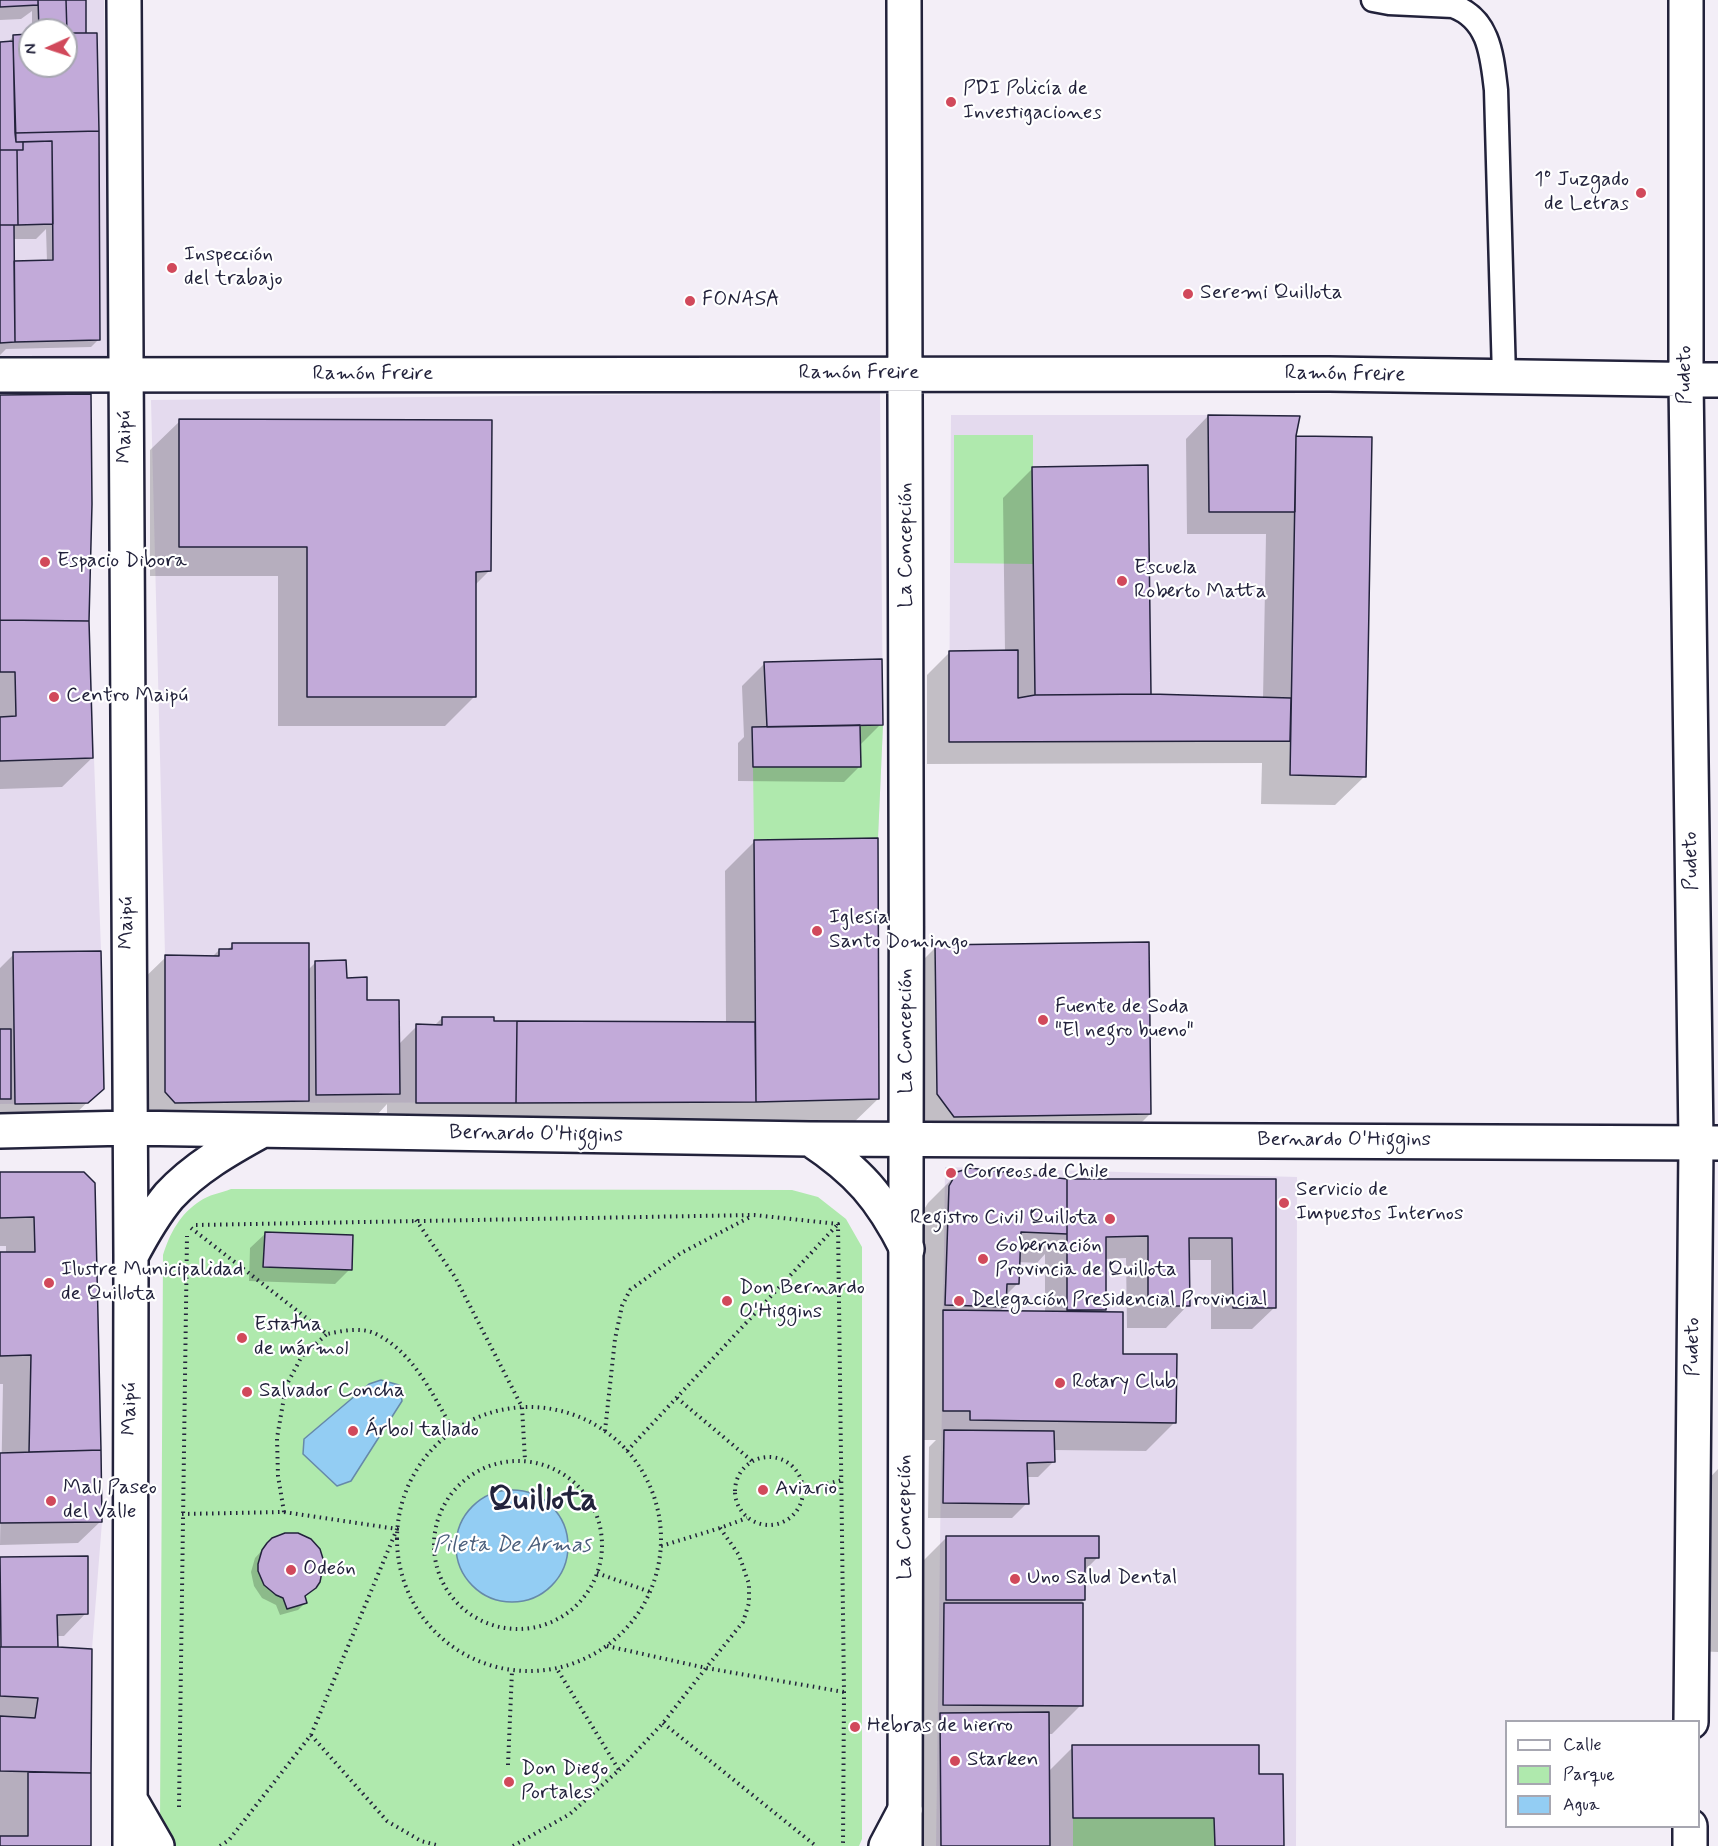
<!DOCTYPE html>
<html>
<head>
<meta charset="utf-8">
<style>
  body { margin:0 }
  #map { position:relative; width:1718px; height:1846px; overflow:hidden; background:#f3eef7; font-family:Mynerve,sans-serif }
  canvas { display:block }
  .legend { position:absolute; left:1505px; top:1720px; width:195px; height:108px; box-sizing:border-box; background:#fff; border:2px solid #a7a7b1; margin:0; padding:8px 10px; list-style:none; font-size:18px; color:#22223b }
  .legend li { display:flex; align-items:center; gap:12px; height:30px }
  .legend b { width:30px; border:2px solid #a7a7b1 }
  .north { position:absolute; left:18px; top:18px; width:60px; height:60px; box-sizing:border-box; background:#fff; border:2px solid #a7a7b1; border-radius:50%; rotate:267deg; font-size:16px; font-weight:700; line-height:24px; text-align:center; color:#22223b }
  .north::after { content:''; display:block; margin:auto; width:21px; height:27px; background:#d1495b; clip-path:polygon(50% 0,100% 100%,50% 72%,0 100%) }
</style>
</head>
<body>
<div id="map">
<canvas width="1718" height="1846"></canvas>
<ul class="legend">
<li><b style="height:8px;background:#fff"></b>Calle</li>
<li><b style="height:16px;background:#afe9ad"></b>Parque</li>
<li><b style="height:16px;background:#93cdf3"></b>Agua</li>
</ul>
<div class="north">N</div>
</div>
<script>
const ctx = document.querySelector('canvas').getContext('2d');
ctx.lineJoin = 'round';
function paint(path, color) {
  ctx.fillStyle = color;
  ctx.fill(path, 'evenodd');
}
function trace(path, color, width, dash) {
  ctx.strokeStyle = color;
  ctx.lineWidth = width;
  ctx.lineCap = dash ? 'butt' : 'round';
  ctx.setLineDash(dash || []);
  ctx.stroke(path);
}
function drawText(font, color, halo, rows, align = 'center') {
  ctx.font = font + ' Mynerve,sans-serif';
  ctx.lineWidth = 4.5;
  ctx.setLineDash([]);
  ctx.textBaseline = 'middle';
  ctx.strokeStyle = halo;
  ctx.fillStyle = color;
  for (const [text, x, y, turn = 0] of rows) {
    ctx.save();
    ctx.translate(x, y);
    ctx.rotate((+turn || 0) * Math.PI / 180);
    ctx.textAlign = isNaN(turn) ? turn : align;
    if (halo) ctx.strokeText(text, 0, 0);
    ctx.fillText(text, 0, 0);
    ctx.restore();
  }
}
paint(new Path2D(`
  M0,0H104L108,218V356H0ZM30,30H66V66H30Z
  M880,392L883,725L878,838L879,1099L756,1102L175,1103L165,955L151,400Z
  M91,394L89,621L101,951L104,1089L88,1103L0,1104V395Z
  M951,415H1208L1209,512H1295L1290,741L949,742Z
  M945,1167L1297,1177L1296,1846H936Z
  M0,1172H84L95,1183L102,1522L92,1649L91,1846H0Z`), '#e4daee');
paint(new Path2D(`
  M954,435H1033V564L954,563Z
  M860,725H883L878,838L754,840L753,767H861Z
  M231,1189L792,1190L818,1197L846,1219L862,1247V1839L859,1846H166L160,1821L163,1255C170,1233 180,1214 200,1201C208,1195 221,1193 231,1189Z
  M1073,1818H1214L1215,1846H1073Z`), '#afe9ad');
const water = new Path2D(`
  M381,1380L399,1385L402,1401L351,1481L337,1486L303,1454L304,1439L369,1384Z
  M456 1546a56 56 0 1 1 112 0a56 56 0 1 1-112 0Z`);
paint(water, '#93cdf3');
trace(water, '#6689a9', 1.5);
paint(new Path2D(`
  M0,0H84L98,340L91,347L6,349L0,355V43H7L13,37L30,36V66H66V30H32V11L21,19L0,20ZM46,229L47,262H13L12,239H36Z
  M0,397L88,621L92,758L62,787L0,789Z
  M1208,416L1295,437L1365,776L1335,805L1261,804L1262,763L927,764V675L950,652H1005L1003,498L1033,468L1150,695L1263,699L1266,534H1187L1186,439Z
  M180,421L489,571L474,586V697L445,726H278V576H150V450Z
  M764,664L881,724L859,746V767L844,782L738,781V743L744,737L742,686Z
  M755,841L878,1099L848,1128L387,1132V1104L376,1116L146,1131L136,986L166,957H212L219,950H227L233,945L308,970L316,962L345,979L365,1001L398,1045L417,1026H434L442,1018L493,1022L726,1023L725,871Z
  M936,947L1150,1114L1121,1143L908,1124L907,976Z
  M14,954L102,1088L64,1125H0V968Z
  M0,1173L94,1183L101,1521L78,1543L0,1545L3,1384H0V1254H6V1246H0Z
  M958,1173L1067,1181L1274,1180L1275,1307L1252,1329H1211V1260H1188V1305L1166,1328H1127L1126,1258L1104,1259V1309L1100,1313L1121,1355L1175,1422L1146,1451L1053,1450V1462L1038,1477H1026L1027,1503L1012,1518H928L929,1447L936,1440H914L920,1216L928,1203ZM1045,1254V1313L999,1312L1005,1306V1296L1018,1283V1262L1037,1263Z
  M266,1233L350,1269L335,1284L249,1281L250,1248Z
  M1718,1469V1652L1695,1651L1696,1492Z
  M946,1538L1097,1558L1084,1571V1600L1079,1605L1081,1705L1052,1734H1047L1048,1772L1073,1747L1258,1776L1282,1846H912L917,1567Z
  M265,1547L304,1597L305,1603L298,1610L280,1615L276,1605L262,1598L254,1586L251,1572L255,1558Z
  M86,1557V1613L64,1636H56V1648L90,1650V1846H0V1558Z`), '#0003');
const building = new Path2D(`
  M0,0H38V5L0,7Z
  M38,0H66L67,33L66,30H39Z
  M66,0H86V33H67Z
  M66,33H97L99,131L15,133L13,35L30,34V66H66Z
  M13,41L16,142H23V150H0V42Z
  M99,131L100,340L15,342L14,261L53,260L52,141L16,142L15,133Z
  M52,141L53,224L18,225L17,150H23V142Z
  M0,150H17L18,225H0Z
  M0,225H14L15,342L0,343Z
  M91,394L92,504L89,621L0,620V395Z
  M1208,415L1300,416L1296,436L1295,512H1209Z
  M179,419L492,420L491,571L476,572V697H307V547H179Z
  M1296,436L1372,437L1366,777L1290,775Z
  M1148,465L1151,694L1035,695L1032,467Z
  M0,620L89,621L93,758L0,761V717L16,716L15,672H0Z
  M1018,650V698L1035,695L1151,694L1291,698L1290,741L949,742V651Z
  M882,659L883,725L767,727L764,662Z
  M860,725L861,767H753L752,727Z
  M878,838L879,1099L756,1102L754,840Z
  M1149,942L1151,1114L954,1117L937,1094L935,945Z
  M232,943H309V1101L175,1103L165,1092V955L219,956V949H232Z
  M101,951L104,1089L88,1103L15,1104L13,952Z
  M346,960L347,978L367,977V1000H399L400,1094L316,1095L315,961Z
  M442,1017H494V1021H517L516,1103H416V1024L442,1025Z
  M517,1021L755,1022L756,1102L516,1103Z
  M0,1029H11V1099H0Z
  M970,1168L1067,1179V1234L1021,1232L1019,1284H1007L1006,1307L945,1305L949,1186L957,1172Z
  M0,1172H84L95,1183L101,1450L29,1452L31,1355L0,1356V1252H35L34,1217L0,1218Z
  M1067,1179H1276V1308H1233L1232,1238H1189L1190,1306H1148V1236L1106,1237V1310H1067Z
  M265,1232L353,1235L352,1270L263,1267Z
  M943,1310L1123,1312V1354H1177L1176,1423L970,1420V1411H943Z
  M944,1430L1054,1431L1055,1462L1027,1463L1029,1504L943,1503Z
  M101,1450L102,1522L0,1523V1453Z
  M285,1533H298L311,1539L320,1549L324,1562L320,1582L316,1588L305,1596L307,1603L287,1609L283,1598L276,1595L264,1585L258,1571V1564L262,1550L267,1543L272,1538Z
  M946,1536H1099V1558H1085V1600H946Z
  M88,1556V1614L57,1615L58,1647H1L0,1557Z
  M944,1603H1083V1706L943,1705Z
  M0,1647H58L92,1649L91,1773L0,1771V1716L35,1718L38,1698L0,1696Z
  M1049,1712L1050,1846H941L940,1713Z
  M1072,1745H1259V1774H1283L1284,1846H1215L1214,1818H1073Z
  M28,1772L91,1773V1846H0V1836H28Z`);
paint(building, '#c2aad9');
trace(building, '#22223b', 1.5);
const service = new Path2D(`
  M1373,0L1389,3L1453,6C1490,19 1492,57 1496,90L1504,377`);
const minor = new Path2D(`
  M124,0L131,1256L130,1846
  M0,1131L129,1128L810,1139L1718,1143
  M810,1139C858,1171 881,1197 907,1249
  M131,1256C142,1235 154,1214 169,1196C195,1168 228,1149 261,1131
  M131,1801L157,1846
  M886,1846L905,1810`);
const secondary = new Path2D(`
  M904,0C909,615 905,1231 905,1846
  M1686,0V380L1696,1142L1691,1722
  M0,375L1329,374L1718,380
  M1690,1846V1826`);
trace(service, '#22223b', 27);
trace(minor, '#22223b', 38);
trace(secondary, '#22223b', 38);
trace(new Path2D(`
  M416,1220L455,1277L522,1407L525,1460
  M196,1225L754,1215L838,1224L844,1692L843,1846
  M191,1228L327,1334C341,1331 360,1327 374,1333C413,1351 433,1395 453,1430
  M677,1398L752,1461
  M397 1539a132 132 0 1 1 264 0a132 132 0 1 1-264 0Z
  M605,1431L615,1339L622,1306L630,1290L681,1253L752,1216
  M627,1451L839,1223
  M735 1491a34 34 0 1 1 68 0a34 34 0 1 1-68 0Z
  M434 1545a84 84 0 1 1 168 0a84 84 0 1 1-168 0Z
  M804,1490L842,1480
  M182,1514L284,1512L278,1476L277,1438L286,1386L302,1356L327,1334
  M720,1528L739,1555L749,1584V1603L743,1622L706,1668L844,1692
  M661,1546L720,1528L747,1518
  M597,1573L650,1592
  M607,1646L706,1668L663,1723L619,1770
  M663,1723L816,1846
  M311,1735L387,1821L421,1841L440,1846
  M508,1765L512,1671
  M179,1807L187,1236
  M220,1846L229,1840L311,1735L397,1529L284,1512
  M513,1846L570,1814L619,1770L557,1669`), '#22223b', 4, [1.5, 4.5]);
trace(service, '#fff', 22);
trace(minor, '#fff', 33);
trace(secondary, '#fff', 33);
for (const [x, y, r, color] of [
  [951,102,6,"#d1495b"],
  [1641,193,6,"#d1495b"],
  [172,268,6,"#d1495b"],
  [1188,294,6,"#d1495b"],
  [690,301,6,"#d1495b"],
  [45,562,6,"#d1495b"],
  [1122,581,6,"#d1495b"],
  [54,697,6,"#d1495b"],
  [817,931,6,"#d1495b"],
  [1043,1020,6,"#d1495b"],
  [951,1173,6,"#d1495b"],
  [1284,1203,6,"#d1495b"],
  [1110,1219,6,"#d1495b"],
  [983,1259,6,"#d1495b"],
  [49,1283,6,"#d1495b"],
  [727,1301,6,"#d1495b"],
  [959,1301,6,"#d1495b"],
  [242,1338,6,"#d1495b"],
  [1060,1383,6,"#d1495b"],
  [247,1392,6,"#d1495b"],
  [353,1431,6,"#d1495b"],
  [763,1490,6,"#d1495b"],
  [51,1501,6,"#d1495b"],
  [291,1570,6,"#d1495b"],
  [1015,1579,6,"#d1495b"],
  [855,1727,6,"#d1495b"],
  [955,1761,6,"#d1495b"],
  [509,1782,6,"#d1495b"]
]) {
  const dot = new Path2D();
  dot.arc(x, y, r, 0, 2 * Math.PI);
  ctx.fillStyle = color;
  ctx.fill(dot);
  trace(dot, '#fff', 2);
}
drawText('21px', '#22223b', '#fff', [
  ["PDI Policía de",963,90],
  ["Investigaciones",963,114],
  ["1º Juzgado",1629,181,"right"],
  ["de Letras",1629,205,"right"],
  ["Inspección",184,256],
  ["del trabajo",184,280],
  ["Seremi Quillota",1200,294],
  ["FONASA",702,301],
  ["Espacio Dibora",57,562],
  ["Escuela",1134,569],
  ["Roberto Matta",1134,593],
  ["Centro Maipú",66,697],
  ["Iglesia",829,919],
  ["Santo Domingo",829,943],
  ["Fuente de Soda",1055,1008],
  ["\"El negro bueno\"",1055,1032],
  ["Correos de Chile",963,1173],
  ["Servicio de",1296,1191],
  ["Impuestos Internos",1296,1215],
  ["Registro Civil Quillota",1098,1219,"right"],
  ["Gobernación",995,1247],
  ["Provincia de Quillota",995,1271],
  ["Ilustre Municipalidad",61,1271],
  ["de Quillota",61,1295],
  ["Don Bernardo",739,1289],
  ["O'Higgins",739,1313],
  ["Delegación Presidencial Provincial",971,1301],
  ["Estatua",254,1326],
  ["de mármol",254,1350],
  ["Rotary Club",1072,1383],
  ["Salvador Concha",259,1392],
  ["Árbol tallado",365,1431],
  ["Mall Paseo",63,1489],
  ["del Valle",63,1513],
  ["Aviario",775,1490],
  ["Odeón",303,1570],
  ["Uno Salud Dental",1027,1579],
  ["Hebras de hierro",867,1727],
  ["Starken",967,1761],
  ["Don Diego",521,1770],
  ["Portales",521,1794]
], 'left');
drawText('21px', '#22223b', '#fff', [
  ["Ramón Freire",859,374],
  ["Ramón Freire",373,375],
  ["Ramón Freire",1345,375,1],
  ["Pudeto",1686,375,-90],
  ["Maipú",126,437,-90],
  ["La Concepción",907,545,-90],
  ["Pudeto",1692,861,-91],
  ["Maipú",128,923,-90],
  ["La Concepción",907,1031,-90],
  ["Bernardo O'Higgins",536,1135,1],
  ["Bernardo O'Higgins",1344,1141],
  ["Pudeto",1694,1347,-90],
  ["Maipú",131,1409,-90],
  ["La Concepción",906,1517,-90]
]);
drawText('italic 22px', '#4a5e7b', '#fff', [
  ["Pileta De Armas",512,1546]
]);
drawText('bold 33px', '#22223b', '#fff', [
  ["Quillota",543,1502]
]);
</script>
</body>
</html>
